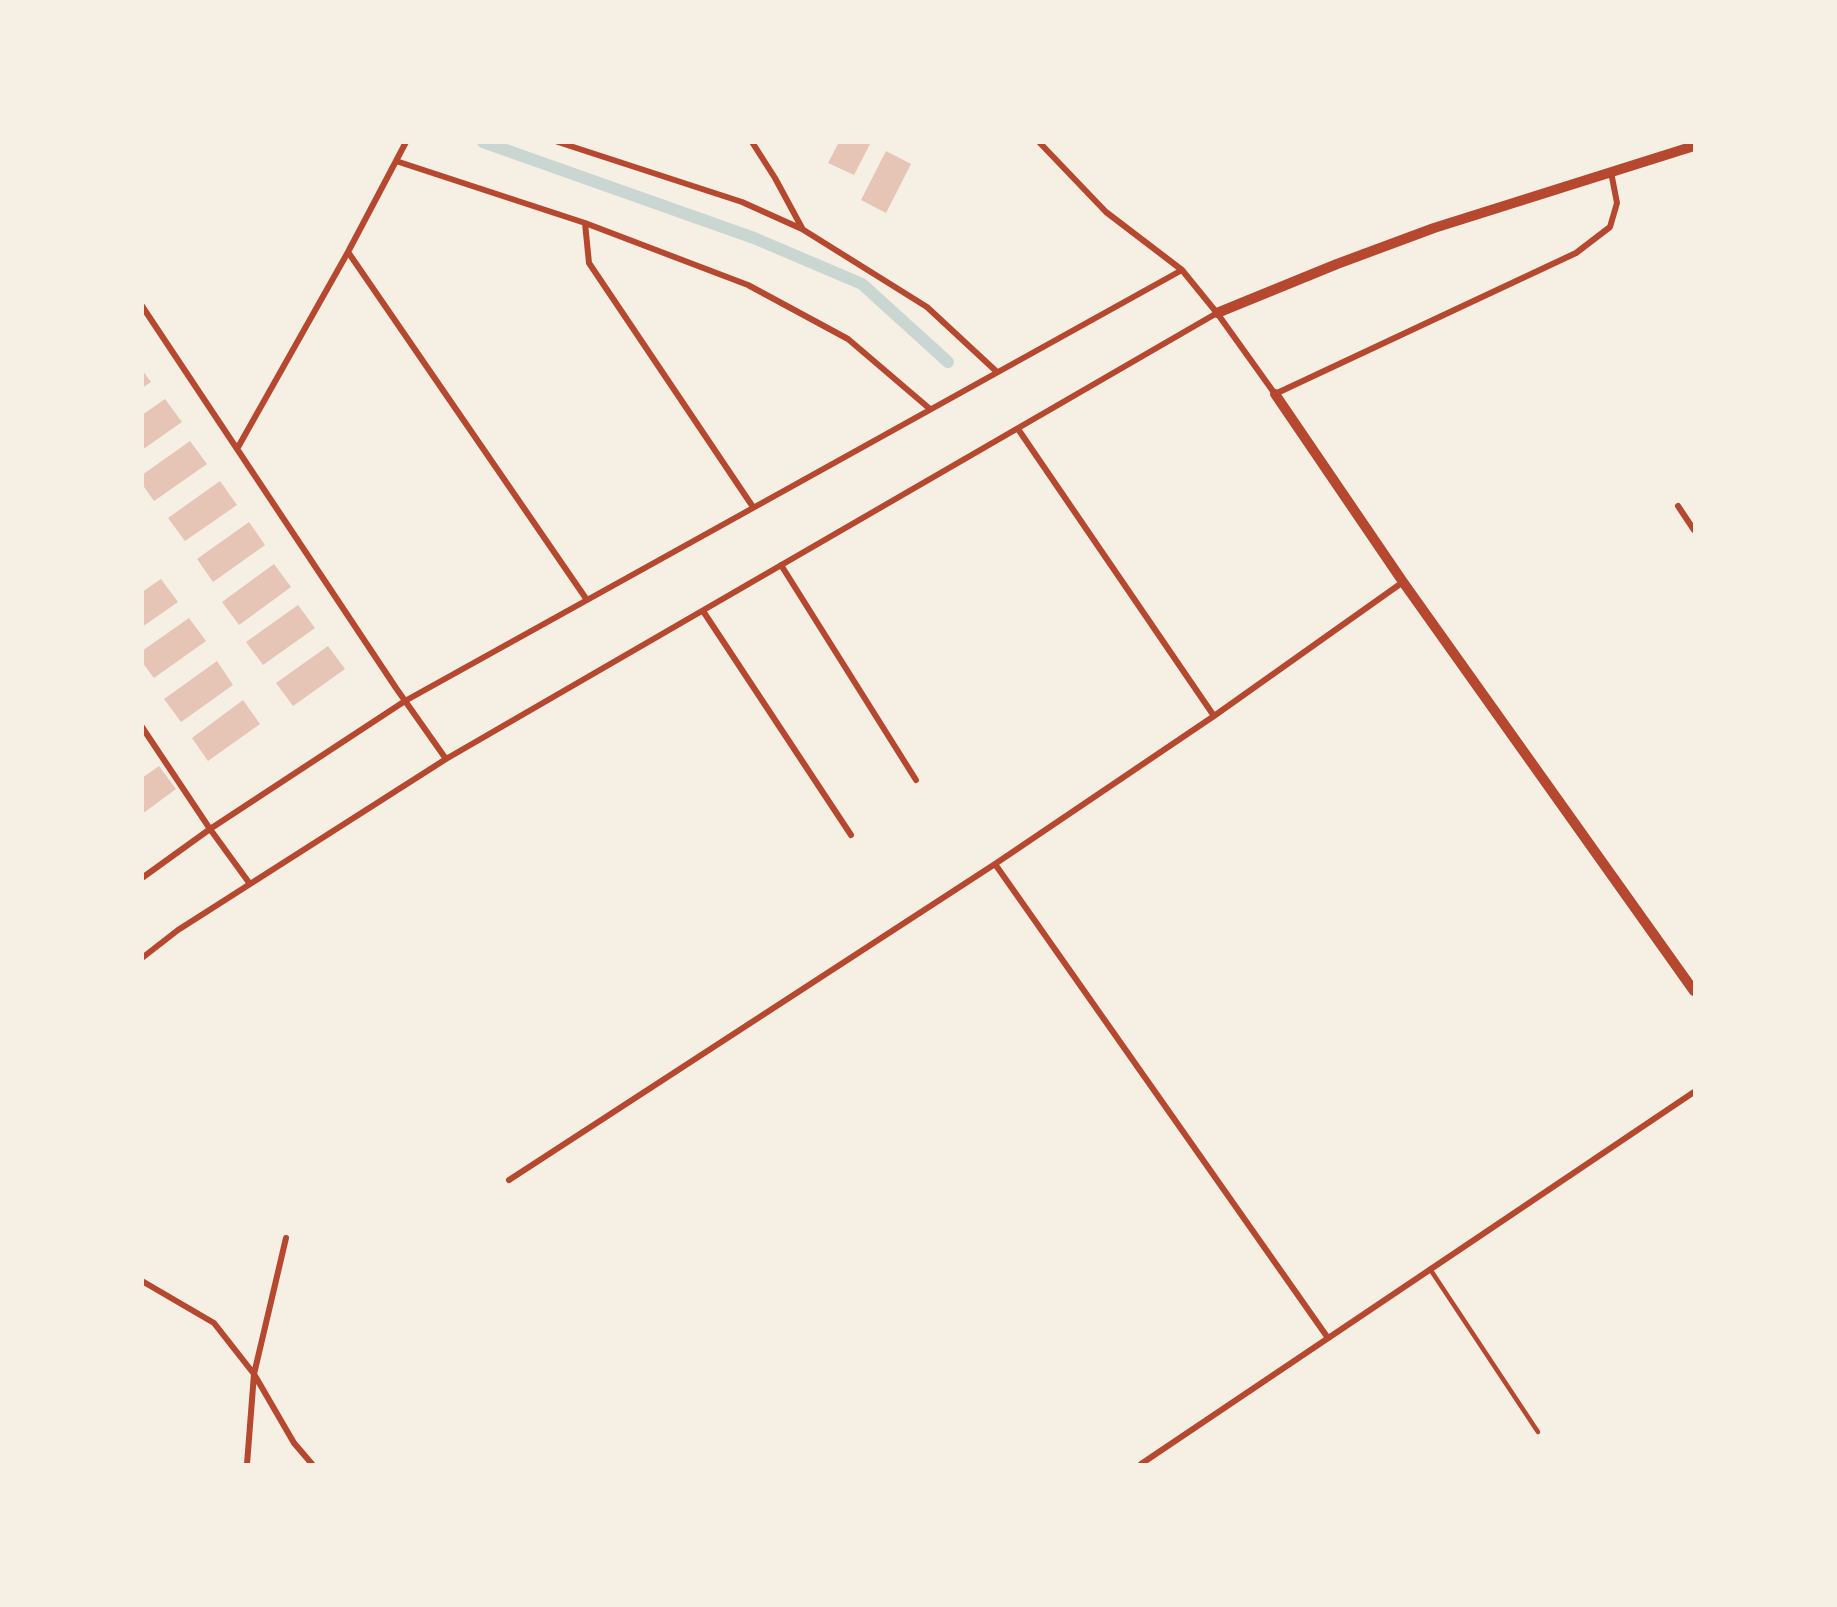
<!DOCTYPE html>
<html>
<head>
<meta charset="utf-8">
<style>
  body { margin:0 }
  #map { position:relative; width:1837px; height:1607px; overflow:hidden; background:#f6efe4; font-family:"Fira Sans Condensed",sans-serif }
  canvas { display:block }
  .frame { position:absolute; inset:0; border:144px solid #f6efe4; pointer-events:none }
</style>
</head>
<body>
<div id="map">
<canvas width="1837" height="1607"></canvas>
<div class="frame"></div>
</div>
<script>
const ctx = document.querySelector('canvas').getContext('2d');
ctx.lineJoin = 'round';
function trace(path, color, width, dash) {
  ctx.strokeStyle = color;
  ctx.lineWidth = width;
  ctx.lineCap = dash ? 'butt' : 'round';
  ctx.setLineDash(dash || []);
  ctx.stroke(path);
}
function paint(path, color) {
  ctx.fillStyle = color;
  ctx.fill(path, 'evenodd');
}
trace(new Path2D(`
  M483,142L754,238L862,284L948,362`), '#c9d6d2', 12);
paint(new Path2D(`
  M839,142H871L854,175L828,163Z
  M886,151L911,164L886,213L861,200Z
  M142,370L151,382L142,388Z
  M165,399L182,422L142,450V415Z
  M190,441L207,464L154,501L142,484V475Z
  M220,481L237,505L185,541L168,518Z
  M249,522L265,545L213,582L197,559Z
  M274,564L291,587L239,625L222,602Z
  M161,579L178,602L142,627V592Z
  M298,605L315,628L263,665L246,642Z
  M189,618L206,641L154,678L142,662V651Z
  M328,646L345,669L293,706L276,683Z
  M217,661L233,685L181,722L164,699Z
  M243,700L260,724L208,761L192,738Z
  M159,766L176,789L142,814V778Z`), '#e6c5b7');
trace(new Path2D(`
  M1430,1269L1538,1432`), '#b5482f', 4.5);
trace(new Path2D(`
  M558,142L742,202L802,229L927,307L997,372
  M752,142L775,178L802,228
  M1039,142L1106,212L1182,270L1217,313L1275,394L1576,253L1610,227L1617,203L1611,172
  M396,161L585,223L748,285L848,339L930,409
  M585,223L589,263L753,507
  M348,252L587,600
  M142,306L396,688L446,759
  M1018,429L1214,716
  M237,449L348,252L406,142
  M1678,506L1694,530
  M781,565L916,780
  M703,611L851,835
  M142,727L210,829L250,884
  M995,864L1328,1338
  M142,878L210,829L405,701L1182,270
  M142,958L178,930L446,759L1217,313
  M509,1180L995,864L1214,716L1403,582
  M142,1281L214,1323L254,1374L294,1443L312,1464
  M247,1464L254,1374L286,1238
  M1141,1464L1694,1092`), '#b5482f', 6);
trace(new Path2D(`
  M1217,313L1337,264L1434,228L1694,146
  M1275,394L1403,582L1694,991`), '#b5482f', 10);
</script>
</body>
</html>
